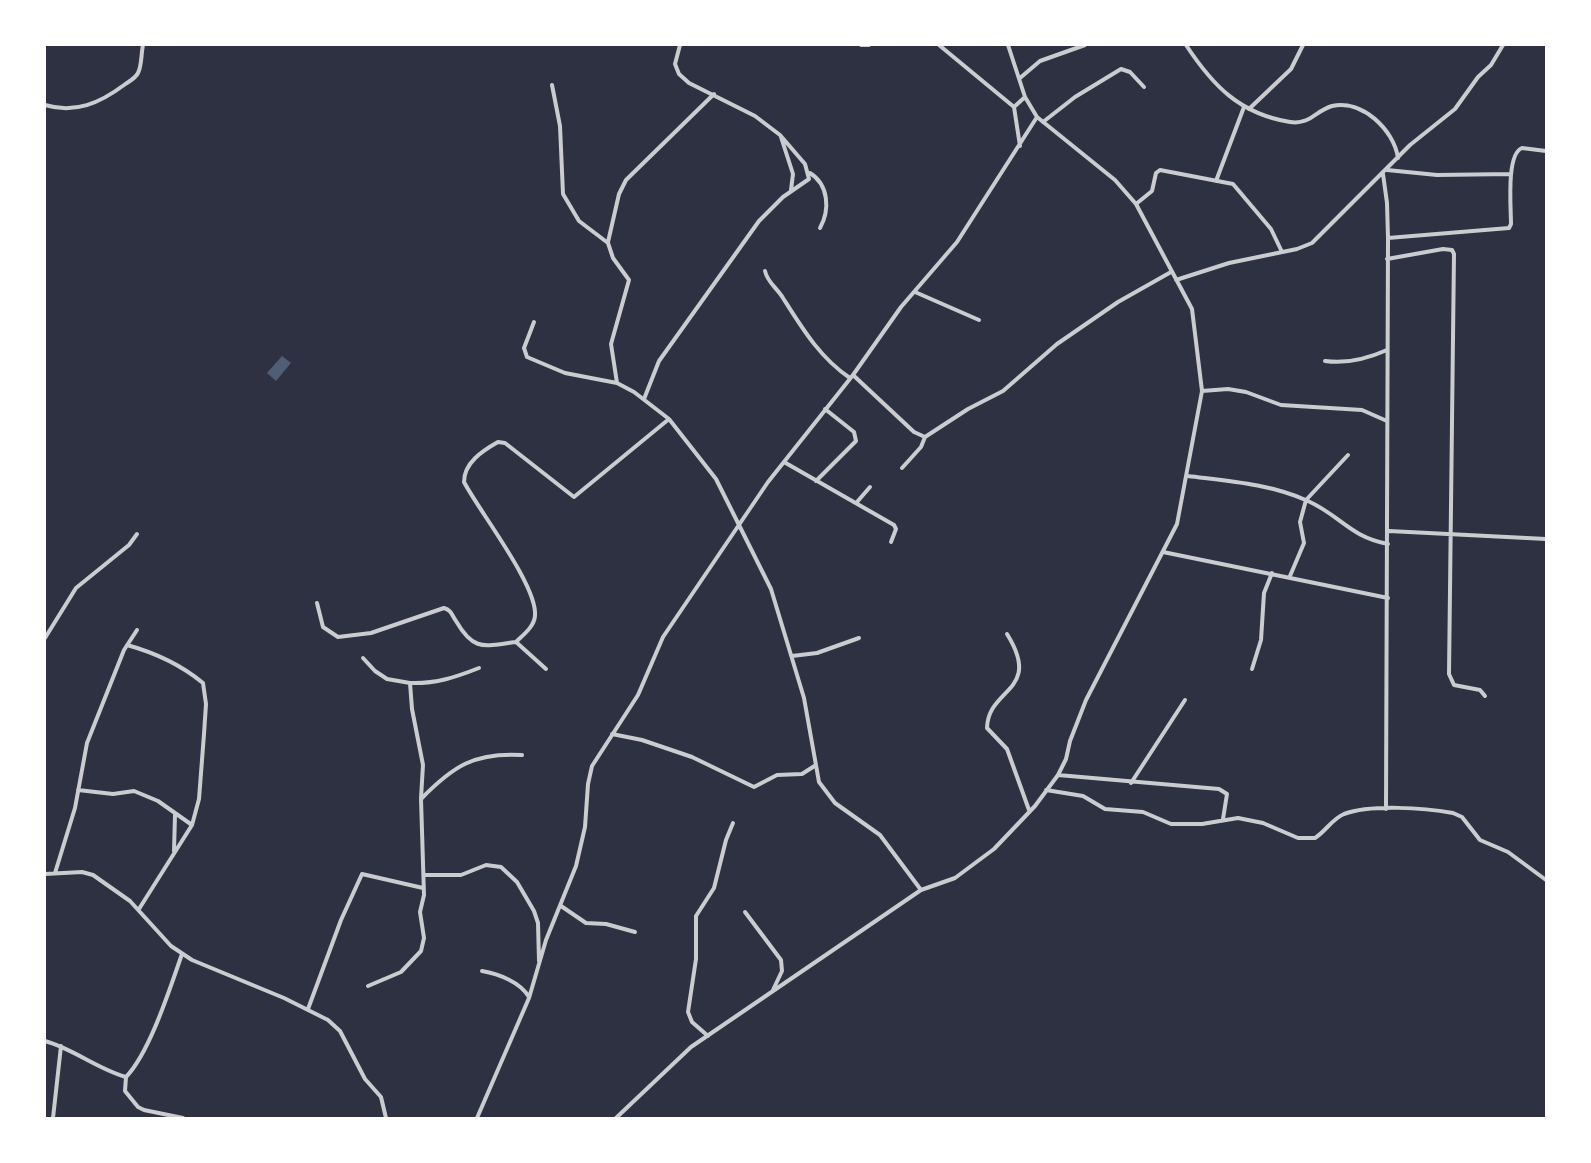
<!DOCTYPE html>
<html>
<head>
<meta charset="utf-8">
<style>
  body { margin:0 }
  #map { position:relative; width:1591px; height:1163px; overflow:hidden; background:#2d3142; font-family:Merriweather,serif }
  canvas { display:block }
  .frame { position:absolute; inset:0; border:46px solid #fff; pointer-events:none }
</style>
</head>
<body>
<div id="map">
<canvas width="1591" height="1163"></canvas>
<div class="frame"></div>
</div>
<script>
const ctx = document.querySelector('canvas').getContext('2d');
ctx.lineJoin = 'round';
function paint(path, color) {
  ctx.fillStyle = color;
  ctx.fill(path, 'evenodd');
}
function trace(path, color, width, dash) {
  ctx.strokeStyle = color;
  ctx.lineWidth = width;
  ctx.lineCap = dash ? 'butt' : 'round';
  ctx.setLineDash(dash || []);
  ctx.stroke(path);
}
paint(new Path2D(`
  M282,356L291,363L276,381L267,373Z`), '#4f5d75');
trace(new Path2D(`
  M861,45H869
  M939,45L1014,107L1020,146
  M1186,45C1213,86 1240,114 1290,122C1310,125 1315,111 1332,106C1362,99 1394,130 1398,158
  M1020,78L1040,61L1085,45
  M552,85L560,126L563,194L579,221L608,243L613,258L629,280L611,344L617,383
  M45,105C75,114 100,103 124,85C129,81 135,79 138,73C142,65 141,54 143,45
  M1014,107L1025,97
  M1249,109L1291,69L1303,45
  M1043,122L1075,97L1121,69L1130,72L1144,87
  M781,137L793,174L791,190
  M1387,170L1437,175L1511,174
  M810,173C829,185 830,210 820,228
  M1383,174L1387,203L1388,238L1386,809
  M1216,181L1244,107
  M1136,204L1152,191L1156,173L1160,170L1233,184L1271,229L1282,252
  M1388,238L1509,228L1511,224C1511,208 1506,154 1522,148L1546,151
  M608,242L619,194L626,180L714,94
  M1387,259L1443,249L1452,250L1454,254L1449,674L1454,685L1480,690L1485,696
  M765,271C767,282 777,288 783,298C802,328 820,358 850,378
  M1176,280L1229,263L1297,249L1312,243L1410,145L1455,109L1478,77L1491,65L1503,45
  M915,292L979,320
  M534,322L524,348L527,357L565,373L617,383L634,392L669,419L716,479L771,589L804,698L819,782L835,803L880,835L921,890
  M1325,361C1346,364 1369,358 1387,350
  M853,375L914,432L925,437L968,409L1003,391L1057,344L1118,302L1171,272
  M1202,391L1228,389L1246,392L1281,405L1362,410L1387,421
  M644,399L659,361L759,221L783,197L809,179L805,164L780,135L755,116L689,83L679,74L675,64L680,45
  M784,462L894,525L896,529L891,542
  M902,468L921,447L925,437
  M1188,476C1228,481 1271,484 1308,501C1341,516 1350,537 1388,544
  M816,481L856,441L854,432L825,409
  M857,502L870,487
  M1389,531L1546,539
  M1163,552L1388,598
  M1290,576L1304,543L1300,522L1306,500L1348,455
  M317,603L323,627L338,637L371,633L444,608C451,610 452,615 456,621C474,652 484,646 516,642C523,635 534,627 535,616C538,586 479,511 464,482C464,463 482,451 498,442L505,443L574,497L669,419
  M1007,634C1043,692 988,687 987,728L1007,749L1029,810
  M45,638L76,588L129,545L137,534
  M516,642L546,669
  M127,645C156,653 180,664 203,683L206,704L204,734L199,799L192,825L139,909
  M792,656L817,653L859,638
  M363,658L375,671L387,679L410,683L412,709L423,765L421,798
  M1252,669L1261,640L1264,593L1272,573
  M410,683C436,684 456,677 479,668
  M612,734L642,740L692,757L754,787L777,775L802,774L816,765
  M1058,775L1219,789L1227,794L1223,819
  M1131,783L1185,700
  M78,790L113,794L134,791L158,801L192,825
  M1046,790L1083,796L1105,809L1143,812L1171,824H1202L1238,818L1263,823L1298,838H1315C1326,831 1332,819 1344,814C1372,804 1424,808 1453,813L1462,817L1480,840L1508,852L1546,880
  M174,851L175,815
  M55,873L75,808L87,743L124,650L137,630
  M45,874L82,872L93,875L130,901L171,946L192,960L284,998L328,1020L340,1031L365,1079L381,1097L386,1118
  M424,875H461L486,865L501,867L517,882L534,911L538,923L539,961
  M561,906L586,923L606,924L635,932
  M745,912L781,960L782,971L773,990
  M482,971C499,974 520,982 529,997
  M368,986L401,972L421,951L424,938L420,912L424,895L421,799C453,766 475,752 522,755
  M308,1009L341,920L362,874L423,888
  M708,1036L692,1022L688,1012L696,959V916L714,888L726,840L733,823
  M45,1041C74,1049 97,1069 126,1077C150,1052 170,988 182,954
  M126,1077L125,1091L138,1107L144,1110L183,1118
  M53,1118L61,1046
  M477,1118L529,998L546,940L576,866L585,827L588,784L592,766L638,695L663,637L768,482L853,375L901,307L957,242L1037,117
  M616,1118L691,1047L921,890L955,878L994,849L1035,806L1058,775L1066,759L1070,741L1086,700L1177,524L1202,391L1192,309L1136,204L1115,180L1037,117L1025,97L1008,45`), '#caccd0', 4);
</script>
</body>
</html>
